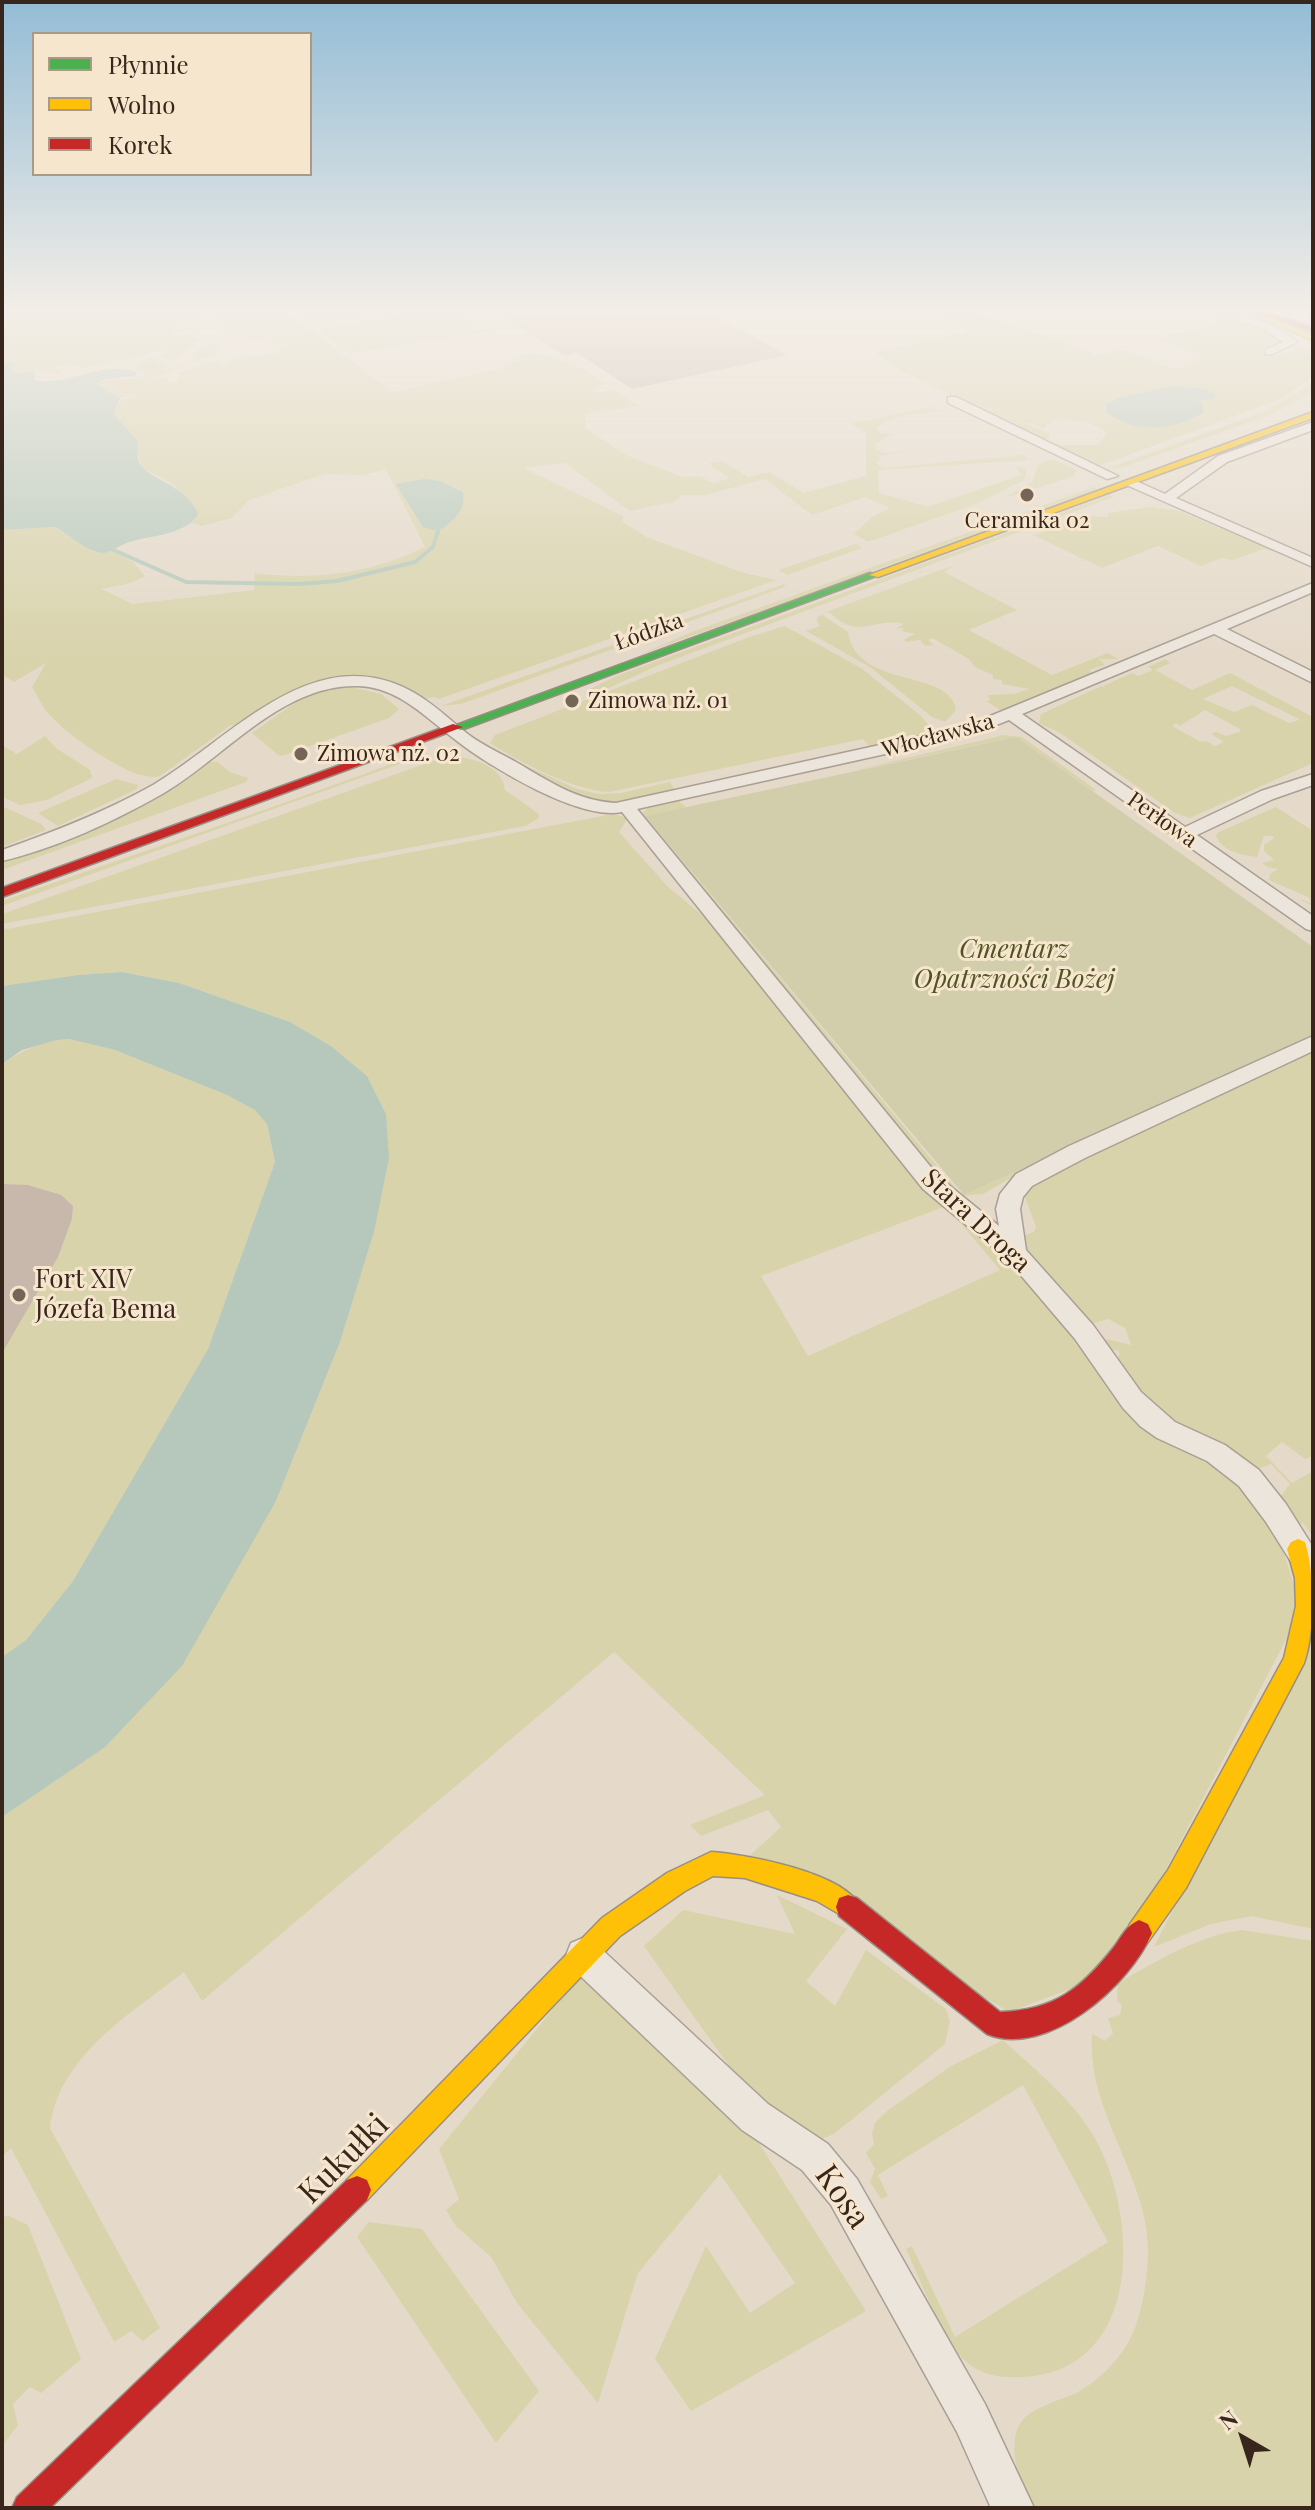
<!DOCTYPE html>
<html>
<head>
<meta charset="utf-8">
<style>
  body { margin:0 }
  #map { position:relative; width:1315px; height:2510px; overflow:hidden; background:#e5daca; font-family:"Playfair Display",serif }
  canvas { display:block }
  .frame { position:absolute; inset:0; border:4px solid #38261c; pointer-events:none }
  .legend { position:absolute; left:32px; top:32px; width:280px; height:144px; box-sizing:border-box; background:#f7e6ce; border:2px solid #ab9987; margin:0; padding:10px 14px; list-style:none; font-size:24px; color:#38261c }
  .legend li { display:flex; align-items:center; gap:16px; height:40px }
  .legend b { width:40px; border:2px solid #ab9987 }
  .north { position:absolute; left:1203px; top:2398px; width:80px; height:80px; -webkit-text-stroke:6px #f7e6ce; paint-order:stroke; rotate:321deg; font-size:22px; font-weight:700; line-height:32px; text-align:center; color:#38261c }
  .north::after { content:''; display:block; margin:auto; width:28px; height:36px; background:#38261c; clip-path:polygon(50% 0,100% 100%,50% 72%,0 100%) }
</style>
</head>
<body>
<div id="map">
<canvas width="1315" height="2510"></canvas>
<div class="frame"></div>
<ul class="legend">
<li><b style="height:10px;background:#4caf50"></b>Płynnie</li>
<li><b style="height:10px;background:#ffc107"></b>Wolno</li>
<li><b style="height:10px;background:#c62828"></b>Korek</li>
</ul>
<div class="north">N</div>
</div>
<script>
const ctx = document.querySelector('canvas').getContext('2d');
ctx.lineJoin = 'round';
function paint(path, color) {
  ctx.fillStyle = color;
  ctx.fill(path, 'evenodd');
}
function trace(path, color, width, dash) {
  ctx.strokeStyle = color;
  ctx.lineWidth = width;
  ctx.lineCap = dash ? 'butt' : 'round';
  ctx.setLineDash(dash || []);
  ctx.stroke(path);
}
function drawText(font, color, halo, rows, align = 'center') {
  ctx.font = font + ' "Playfair Display",serif';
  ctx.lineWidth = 6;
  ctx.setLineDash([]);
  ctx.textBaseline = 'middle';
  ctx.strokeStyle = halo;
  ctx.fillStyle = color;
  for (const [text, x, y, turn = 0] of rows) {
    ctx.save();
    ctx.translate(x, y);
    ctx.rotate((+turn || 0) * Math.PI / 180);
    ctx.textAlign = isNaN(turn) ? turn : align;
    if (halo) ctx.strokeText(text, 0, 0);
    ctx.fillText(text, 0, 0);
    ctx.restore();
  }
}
paint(new Path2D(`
  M21,309H284L392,392L505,368V364L533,358L510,359L534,353L576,365L605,383L593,390L598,393L613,389L638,406L585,414V428L626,455L683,477L700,476L713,483L730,478L711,466L710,463L722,461L748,477L770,472L803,493L866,476V433L851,424L929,407L941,411C920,413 893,413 876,429L880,433L891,434L875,445L877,451L888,453L922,449L879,456L880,461L876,462L883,468L1023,455L1029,460L878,470L879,493L928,507L1021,475L1015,466L1027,469L1024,480L976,504L868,542L854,534L870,518L890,508L865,497L812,515L765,479L706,495H681L676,501L630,511L565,463L524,468L623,516V522L647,537L744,573L776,580L439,699L434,697L425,699C354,653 299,682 238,726L231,725L160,776C134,784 66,734 49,714C42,707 38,696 32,687L46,663L14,682L2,674V530L55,527L94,552L113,551L133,562L145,576L131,583L101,589L133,604L254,590L255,573C313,581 373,573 425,547L386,469L364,475L324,474L249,500L232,518L201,526L191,523L196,519L194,504L172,484L143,468L136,452L139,446L114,414L121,400L145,394L121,398L96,384C112,375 129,383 145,376L144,372L136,369L141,367L139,363L156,358L155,363L170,365L156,372L192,362L196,358L191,356L192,353L206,347L208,343L220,344L216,347L221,351L154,379L173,377L167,381L171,383L178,380L179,373L215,361L221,367L228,365L231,360L274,353L287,346L222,333L225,329L209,320L214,317L208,314L180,325L184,328L197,327V330L169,333L200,339L174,361L164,357L166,353L160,351L84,368L66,364L49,369L63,370L59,374L32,371L17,373L10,367L19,363L2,361V313Z
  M291,309H410L315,327Z
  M425,309H457L475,323L472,330H496L349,354L318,329Z
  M921,309H969L1098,355L1119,349L1175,369L1206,357L1154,339L1212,325L1220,317L1225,316L1260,329L1283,342L1262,350L1277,355L1303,347L1313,358V373L1309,380L1278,400L1101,465L1056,445H1098L1106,434L1102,429L1087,422L1054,418L1056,421H1051L1053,423L1046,425L1045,430L1033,423H1024L1049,433V439H1044L901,371L874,352L967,332Z
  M1313,383V393L1270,415L1124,467L1109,468L1263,412Z
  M1053,459L1077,470L1072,477L1004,498L1032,482L1039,463Z
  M1094,487L1099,490L641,654L692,632Z
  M1110,495L1114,497L659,665L600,692L588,690L616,676Z
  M1150,507L1176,510L1283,554L1264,549L1233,560L1221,558L1201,566L1158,546L1102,568L1035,536L1028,537L1089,516L1108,517V513Z
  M856,544L862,548L787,575L778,570Z
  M949,567H952L944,572L1017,610L969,630L1052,675L1108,653L1118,659H1099L1105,665L1089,670L1093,673L1012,709L1000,710L986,701L990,700L988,695L1014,694L1029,689L1002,684V680L993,679V675L975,667L969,659L932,638L928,640L939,649L933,645L925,646L920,640L905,642V639L915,634L901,631L904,628L896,629L902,625L901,623C870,619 857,640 829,612L821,614L848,632C856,690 951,668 956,710L945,722L932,717L870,667L806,631L820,626L816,619L823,613Z
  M784,584L785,587L461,704L441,706Z
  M785,626L861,668L920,715L932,729L931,734L871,749L863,739L609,792C575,791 519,762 490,743L495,735L749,637Z
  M1165,659L1170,663L1155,670L1192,690L1230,673L1313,717V763L1190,818L1175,813L1060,733L1039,723L1041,714L1101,686L1105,688L1103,686L1132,673L1138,676L1153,670L1148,667ZM1232,686L1299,719V720L1289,723L1252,705L1234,712L1203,699ZM1205,710L1240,729V732L1226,736L1216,732L1211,734L1224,742L1215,746L1206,741L1201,742L1172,726L1176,723L1180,726Z
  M347,686L381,694L399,709L389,718L282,756L278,755L252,733L303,697Z
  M1004,735L1022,737L1096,790L1093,791L1016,737L848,772Z
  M45,736L56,748L90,770L92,778L47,800L20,805L2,797V745L17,754Z
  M415,755L419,757L2,906V901C140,852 278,807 415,755Z
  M447,756C470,757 502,764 505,790L539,814L538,819L525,826L2,924V914Z
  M513,760L577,789L599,794L621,793L670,782L675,790L607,804L578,797Z
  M210,762H218L230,772L248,778L246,782L2,870V863C75,837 147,809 210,762Z
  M835,776L645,816L962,1196L1313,1037V1040L1007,1180L983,1194L962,1196L938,1177L641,814L650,806L678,800L686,807Z
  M116,779L138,785L137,789L58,826L38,813Z
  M2,806L41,824L46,830L2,847Z
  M1276,807L1313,831V906L1299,899L1312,903L1308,897L1269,880L1270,874L1278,869L1267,867L1262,863L1274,860L1264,851V845L1274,838L1273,836H1264L1257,857C1241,855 1221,851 1216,835L1219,832Z
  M613,814L628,818L619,832L667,886L718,928L946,1206L761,1276L808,1356L1000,1270L953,1214L961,1213L1010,1255L1072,1330L1232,1475L1274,1523L1302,1609L1141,1917L1081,1985L1009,2012L747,1858L781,1827L768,1810L701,1836L690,1825L765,1795L614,1652L202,2001L184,1972C131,2014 59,2055 50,2128L160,2328L143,2341L131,2331L114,2342L11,2148L2,2156V1817L104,1748L276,1501L340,1342L374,1232L386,1114L367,1076L331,1046L290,1022L179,983L122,972L78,975L2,986V930Z
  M69,1039L115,1050L227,1095L255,1110L267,1124L275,1162L208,1349L73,1581L26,1640L2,1657V1351L58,1257L72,1219L73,1206C53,1188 28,1185 2,1184V1064C23,1050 43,1041 69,1039Z
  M1313,1050V1456L1305,1459L1282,1442L1266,1456L1292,1483L1313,1471V1537L1303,1523L1292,1528L1277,1501L1290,1484L1271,1464L1253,1471L1157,1416L1116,1358L1120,1355L1118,1350L1110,1351L1102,1342L1107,1339L1131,1345L1125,1328L1108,1319L1091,1324L1031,1262L1020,1237L1034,1232L1036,1227L1023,1192L1046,1173Z
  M1313,1633V1929L1252,1916L1211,1924L1154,1947Z
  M777,1895L847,1929L806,1981L835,2006L866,1950L946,2009L950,2021L945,2044L834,2134L818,2140L784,2126L729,2066L644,1946L683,1910L795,1934Z
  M1242,1930L1313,1941V2508H1029C1021,2487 1009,2454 1017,2430C1025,2407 1059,2402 1078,2392C1108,2375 1132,2346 1140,2312C1147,2284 1151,2250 1145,2221C1132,2157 1087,2101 1092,2034L1105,2041L1113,2033L1108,2018L1120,2015L1122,2006L1117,2000L1118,1983C1155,1962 1199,1935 1242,1930Z
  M584,1971L746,2123L866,2311L691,2411L655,2359L706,2246L750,2313L795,2283L720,2174L638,2273L598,2403L517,2303L491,2257L456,2226L446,2210L459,2199L439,2149Z
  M1003,2040C1042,2076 1085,2109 1105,2159C1138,2239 1135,2370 1024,2377C1000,2378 980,2376 962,2358C941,2337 920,2278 906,2249L912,2246L955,2337L1108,2242L1023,2085L878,2175L888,2196L881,2199L870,2182L875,2169L866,2153L874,2144L872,2133L875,2123L887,2111L951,2066Z
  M9,2216L28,2225L81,2359L41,2393L30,2387L13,2404L18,2425L2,2446V2217Z
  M369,2222L422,2229L539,2391L496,2443L357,2237Z`), '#d8d3ab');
paint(new Path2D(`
  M1016,737L1313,947V1037L964,1195L645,816Z`), '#d2cdab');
paint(new Path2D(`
  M2,361L19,363L10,368L17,373L35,371V380L38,381C78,383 94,363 135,371L137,374L134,376L105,379L96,384L120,398L114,414L138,442C138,448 136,454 138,460C146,481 184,482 198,513C195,522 188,525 180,529C161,538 139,536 120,546C113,550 105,555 97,552C82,548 66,532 55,527L2,530Z
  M1173,386L1205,389L1217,395L1212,399L1199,401L1204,406L1203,413C1173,431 1135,434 1106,412V404L1119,398Z
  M424,479L440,481L463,492C466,511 453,522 438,531L423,527L396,484Z
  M122,972L179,983L290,1022L331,1046L367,1076L386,1114L389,1158L374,1232L340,1342L276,1501L182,1666L104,1748L2,1817V1657L26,1640L73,1581L208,1349L275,1162L267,1124L255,1110L227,1095L115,1050L69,1039L57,1040L22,1050L2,1064V986L78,975Z`), '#b6c8bb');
trace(new Path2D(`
  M109,548L186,582L298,584L337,581L415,562L433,547L438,531`), '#b6c8bb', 4);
paint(new Path2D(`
  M492,309H702L787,355L632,389L577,353L565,356Z
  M2,1184L28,1185L61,1195L73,1206L72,1219L58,1257L2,1353Z`), '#c8b7ab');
const street = new Path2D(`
  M1207,309C1236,308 1275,323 1297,342L1273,354H1265V350L1283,342L1263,329Z
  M1298,309H1313V315Z
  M948,397H956L1118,476L1107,479L948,403Z
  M1313,422V430L1227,462L1176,498L1313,558V567L1122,483L1134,480L1165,494L1218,456Z
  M1313,583V592L1227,629L1313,672V683L1214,634L1022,714L1185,827L1261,791L1313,774V785L1273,799L1197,835L1313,916V931L1306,929L1009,720L971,735L637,809L939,1177L999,1226L996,1209L1000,1194L1016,1174L1069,1146L1313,1036V1051L1085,1158L1032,1186L1023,1197L1020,1209L1026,1250L1093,1325L1141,1392L1175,1422L1225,1445L1259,1470L1286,1504L1313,1547V1585L1303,1581L1266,1522L1239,1486L1207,1461L1157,1438L1140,1426L1123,1408L1075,1339L1007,1259L923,1189L622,812C580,821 490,767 457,741C427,719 399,687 358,686C282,684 225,757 164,793C115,821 57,848 2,861V850C53,832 105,812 153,785C230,740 312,638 411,691C432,702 450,720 469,735C484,746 500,753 516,762C549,781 577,801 616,803L966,726Z
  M583,1938L595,1943L768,2104L828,2144L857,2179L985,2404L1034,2508H991L957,2432L831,2205L802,2170L742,2130L571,1967L566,1955L571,1943Z`);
const fast = new Path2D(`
  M870,573L879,575L461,730L451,727Z`);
const slow = new Path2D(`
  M1242,309H1252L1313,336V341Z
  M1313,412V418L878,577L869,575Z
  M1298,1539L1305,1542C1315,1574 1315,1631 1304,1663L1186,1888L1148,1942L1139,1946L1130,1942L1126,1933L1130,1924L1168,1870L1284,1658L1296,1606L1295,1578L1287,1549L1291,1542Z
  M711,1852C745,1854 846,1873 860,1907L857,1916L848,1919L817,1901L745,1878L713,1876L685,1891L620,1936L367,2200L357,2204L347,2200L343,2190L347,2180L602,1918L667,1873Z`);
const jam = new Path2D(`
  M1245,309H1256L1313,327V332Z
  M453,724L463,727L2,897V888Z
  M848,1895L857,1898L1000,2012C1055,2010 1081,1989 1114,1947C1122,1936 1127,1925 1139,1920L1148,1924L1152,1933C1130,1985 1047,2059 987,2034L839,1916L836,1907L839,1898Z
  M357,2176L367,2180L371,2190L367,2200L50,2508H12L17,2497L347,2180Z`);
trace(street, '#a99f94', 3);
trace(fast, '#998e84', 3);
trace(slow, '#998e84', 3);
trace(jam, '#998e84', 3);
paint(street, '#ece5dc');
paint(fast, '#4caf50');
paint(slow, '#ffc107');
paint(jam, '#c62828');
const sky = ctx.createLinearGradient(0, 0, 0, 660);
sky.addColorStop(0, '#94bcd6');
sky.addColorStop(0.47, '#f3eee7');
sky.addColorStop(1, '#f3eee700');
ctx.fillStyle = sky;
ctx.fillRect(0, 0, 1315, 660);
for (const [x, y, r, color] of [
  [1027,495,8,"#756559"],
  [572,701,8,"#756559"],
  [301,754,8,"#756559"],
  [19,1295,8,"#756559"]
]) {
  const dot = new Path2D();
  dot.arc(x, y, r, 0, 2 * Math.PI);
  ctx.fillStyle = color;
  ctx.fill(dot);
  trace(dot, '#f7e6ce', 3);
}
drawText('22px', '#38261c', '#f7e6ce', [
  ["Ceramika 02",1027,521,"center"],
  ["Zimowa nż. 01",588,701],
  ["Zimowa nż. 02",317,754]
], 'left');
drawText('22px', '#38261c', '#f7e6ce', [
  ["Łódzka",649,632,-20],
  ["Włocławska",938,736,-15],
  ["Perłowa",1162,820,35]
]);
drawText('italic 26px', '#4f5521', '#f7e6ce', [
  ["Cmentarz",1014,950],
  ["Opatrzności Bożej",1014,980]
]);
drawText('26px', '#38261c', '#f7e6ce', [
  ["Stara Droga",976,1221,43]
]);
drawText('26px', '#38261c', '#f7e6ce', [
  ["Fort XIV",35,1280],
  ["Józefa Bema",35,1310]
], 'left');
drawText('32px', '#38261c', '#f7e6ce', [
  ["Kukułki",344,2159,-45],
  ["Kosa",842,2197,55]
]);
</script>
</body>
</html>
